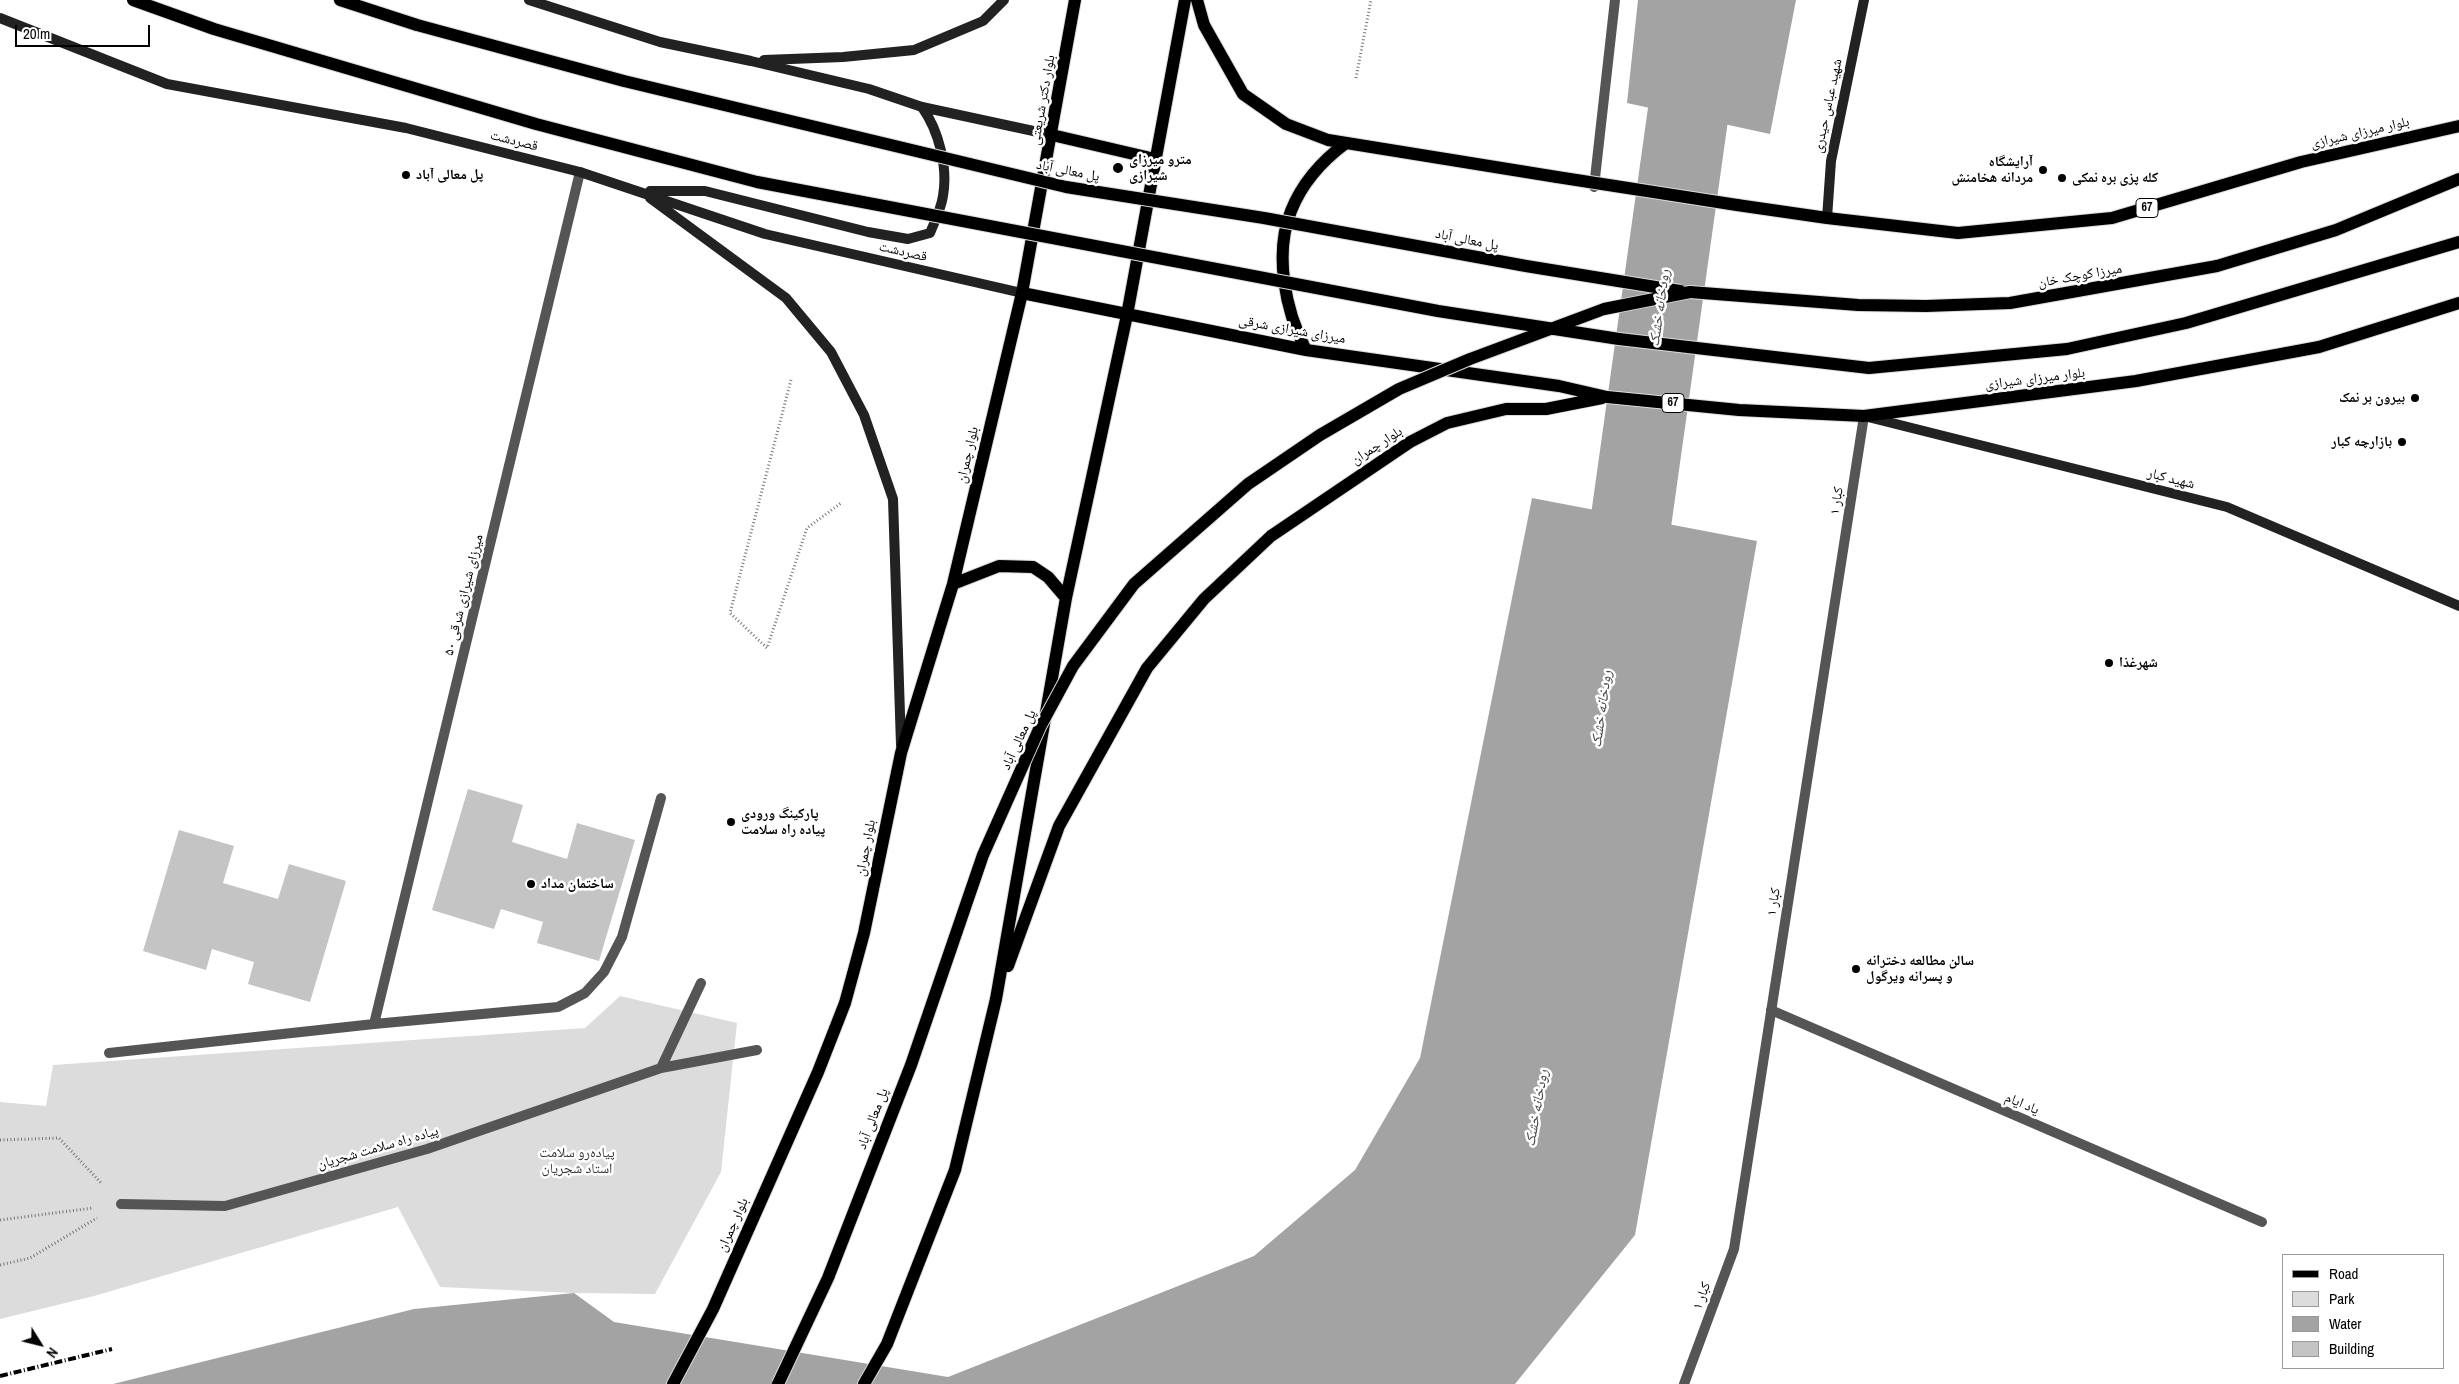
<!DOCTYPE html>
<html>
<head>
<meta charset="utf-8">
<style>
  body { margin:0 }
  #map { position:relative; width:2459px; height:1384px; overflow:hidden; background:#fff; font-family:"Archivo Narrow",sans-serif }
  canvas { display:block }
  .legend { position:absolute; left:2282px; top:1254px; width:162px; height:115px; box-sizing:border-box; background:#fff; border:1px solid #999; margin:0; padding:6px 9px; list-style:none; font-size:15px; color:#000 }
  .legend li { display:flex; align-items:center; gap:10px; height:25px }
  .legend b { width:25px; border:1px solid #999 }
  .north { position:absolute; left:15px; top:1319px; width:50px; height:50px; -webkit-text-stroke:4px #fff; paint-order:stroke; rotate:126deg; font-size:14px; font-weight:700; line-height:20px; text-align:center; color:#000 }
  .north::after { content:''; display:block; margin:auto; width:18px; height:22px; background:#000; clip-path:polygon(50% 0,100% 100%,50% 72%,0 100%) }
  .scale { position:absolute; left:15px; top:25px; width:135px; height:22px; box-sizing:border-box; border:2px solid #000; border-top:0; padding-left:6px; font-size:15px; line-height:18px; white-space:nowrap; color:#000; -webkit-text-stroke:4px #fff; paint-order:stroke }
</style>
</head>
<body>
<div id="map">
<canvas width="2459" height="1384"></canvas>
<ul class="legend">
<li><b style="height:6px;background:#000"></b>Road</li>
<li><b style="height:14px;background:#dcdcdc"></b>Park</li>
<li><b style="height:14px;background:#a3a3a3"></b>Water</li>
<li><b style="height:14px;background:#c4c4c4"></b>Building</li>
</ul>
<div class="north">N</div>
<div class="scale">20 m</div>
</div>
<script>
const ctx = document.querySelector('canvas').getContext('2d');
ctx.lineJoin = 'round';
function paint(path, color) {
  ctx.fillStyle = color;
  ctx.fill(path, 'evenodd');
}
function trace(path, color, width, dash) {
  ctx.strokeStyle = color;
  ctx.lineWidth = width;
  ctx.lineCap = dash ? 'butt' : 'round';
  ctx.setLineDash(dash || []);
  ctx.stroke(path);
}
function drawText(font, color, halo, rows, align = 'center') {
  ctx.font = font + ' "Archivo Narrow","Noto Naskh Arabic",sans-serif';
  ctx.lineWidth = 5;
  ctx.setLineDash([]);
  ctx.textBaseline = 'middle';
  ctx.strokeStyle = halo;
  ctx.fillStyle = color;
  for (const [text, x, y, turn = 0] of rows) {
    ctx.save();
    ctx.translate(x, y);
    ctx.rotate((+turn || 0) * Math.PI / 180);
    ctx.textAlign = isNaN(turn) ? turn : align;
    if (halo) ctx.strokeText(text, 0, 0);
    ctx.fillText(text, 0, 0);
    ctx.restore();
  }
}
paint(new Path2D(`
  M620,996L737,1023L721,1172L655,1294L574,1293L440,1287L398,1207L94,1296L0,1319V1102L46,1106L53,1065L585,1028Z`), '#dcdcdc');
paint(new Path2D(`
  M1638,0H1796L1770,134L1627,103Z
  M1532,498L1757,541L1635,1235L1515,1384H113L414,1309L574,1293L614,1322L948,1377L1254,1256L1355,1170L1420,1058Z`), '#a3a3a3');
trace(new Path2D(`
  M1616,628L1704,0`), '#a3a3a3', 81);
paint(new Path2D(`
  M468,789L523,805L512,842L567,859L577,823L635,840L599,961L537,943L543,922L501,909L494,929L432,910Z
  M179,830L234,846L223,883L278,899L289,864L346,881L310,1002L248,984L254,962L212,949L206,970L143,951Z`), '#c4c4c4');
const primary = new Path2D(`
  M340,0L417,25
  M1197,0L1204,25L1243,94L1286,124L1328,140L1557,177
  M1052,135L1155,159
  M1737,205L1827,218L1958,233L2112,218L2301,162L2459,126
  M1690,292L1858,305L1926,306L2010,303L2217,266L2336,230L2459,179
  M1022,293L1306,350L1559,386L1607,397L1739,410L1864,416L2136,381L2319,347L2459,303
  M1619,339L1869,368L2067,349L2186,323L2459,242
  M1306,350C1285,311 1274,253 1291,211C1302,183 1323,160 1346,143
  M953,584L999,566L1033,567L1048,577L1066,598
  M1008,966L1059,826L1147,668L1204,599L1271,536L1410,442L1447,423L1506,409H1546L1602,398
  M673,1384L713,1309L818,1072L845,1003L864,933L901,753L953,584L1022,293L1075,0
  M864,1384L887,1344L955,1170L996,999L1066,598L1127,315L1185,0`);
trace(primary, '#dbdbdb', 14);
trace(new Path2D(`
  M1356,78L1371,0
  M791,380L730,613L767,648L807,528L841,503
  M0,1140L59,1138L102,1184
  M0,1220L93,1208
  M0,1265L30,1258L97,1218`), '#777', 3, [1, 2.5]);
trace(new Path2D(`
  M1594,187L1615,0
  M1771,1010L2262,1222
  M374,1024L580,172
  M109,1053L374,1024L558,1007L585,993L604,972L622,937L661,798
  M661,1068L757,1050
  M121,1204L225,1206L427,1149L661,1068L701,983
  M1684,1384L1734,1249L1864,416`), '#555', 10);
trace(new Path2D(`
  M529,0L660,42L751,61L869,89L922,107L1052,135
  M0,18L167,84L406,128L580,172L765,234L1022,293
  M764,60L843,57L914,50L983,21L1004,0
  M650,191H705L868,232L908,239L930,233C935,221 941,209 943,196C948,167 939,131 922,107
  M650,198L786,298L831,352L864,415L893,499L901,745
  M1827,218L1831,161L1864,0
  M1868,417L2227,507L2459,606`), '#222', 10);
trace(primary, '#000', 12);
trace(new Path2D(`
  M0,1376L112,1349`), '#000', 4, [8, 2.5, 1, 2.5]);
const primaryBridge = new Path2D(`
  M133,0L214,29L536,124L757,182L1438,311L1619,339
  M417,25L624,81L1066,187L1264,218L1526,266L1680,291
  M1557,177L1737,205
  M778,1384L828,1278L911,1065L983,855L1040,727L1073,666L1134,584L1248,484L1320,435L1399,389L1470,359L1604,309L1690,292`);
trace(primaryBridge, '#dbdbdb', 14, []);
trace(primaryBridge, '#000', 12);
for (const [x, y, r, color] of [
  [1118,168,6,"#000"],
  [2043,170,5,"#000"],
  [406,175,5,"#000"],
  [2062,178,5,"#000"],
  [2415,398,5,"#000"],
  [2402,442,5,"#000"],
  [2109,663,5,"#000"],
  [731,822,5,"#000"],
  [531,884,5,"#000"],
  [1856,969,5,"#000"]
]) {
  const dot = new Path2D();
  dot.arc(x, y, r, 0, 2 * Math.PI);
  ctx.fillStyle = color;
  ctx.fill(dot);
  trace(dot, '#fff', 2);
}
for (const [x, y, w] of [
  [2147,208,22],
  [1673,403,22]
]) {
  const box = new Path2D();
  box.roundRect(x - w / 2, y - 9.5, w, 19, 4);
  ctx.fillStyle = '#fff';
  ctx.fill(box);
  trace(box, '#000', 1);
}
drawText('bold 12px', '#000', null, [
  ["67",2147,208],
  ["67",1673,403]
]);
drawText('14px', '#000', '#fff', [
  ["بلوار دکتر شریعتی",1043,100,-80],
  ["شهید عباس حیدری",1828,106,-78],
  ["بلوار میرزای شیرازی",2360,133,-13],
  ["قصردشت",514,141,14],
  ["پل معالی آباد",1068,171,11],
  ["پل معالی آباد",1467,240,11],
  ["قصردشت",903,252,13],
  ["میرزا کوچک خان",2080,276,-10],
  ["میرزای شیرازی شرقی",1292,330,10],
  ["بلوار میرزای شیرازی",2035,379,-7],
  ["بلوار چمران",1377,446,-33],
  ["بلوار چمران",968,455,-77],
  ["شهید کبار",2171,479,14],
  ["۱ کبار",1837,501,-81],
  ["۵۰ میرزای شیرازی شرقی",464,595,-76],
  ["پل معالی آباد",1019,740,-65],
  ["بلوار چمران",866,848,-79],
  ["۱ کبار",1774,902,-81],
  ["یاد ایام",2022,1104,23],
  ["پل معالی آباد",873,1119,-69],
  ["پیاده راه سلامت شجریان",378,1148,-16],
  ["بلوار چمران",733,1225,-66],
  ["۱ کبار",1702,1296,-70]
]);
drawText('bold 14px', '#000', '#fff', [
  ["مترو میرزای",1129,160],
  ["شیرازی",1129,176],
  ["آرایشگاه",2033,162,"right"],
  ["مردانه هخامنش",2033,178,"right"],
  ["پل معالی آباد",416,175],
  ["کله پزی بره نمکی",2072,178],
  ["بیرون بر نمک",2405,398,"right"],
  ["بازارچه کبار",2392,442,"right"],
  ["شهرغذا",2119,663],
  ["پارکینگ ورودی",741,814],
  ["پیاده راه سلامت",741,830],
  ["ساختمان مداد",541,884],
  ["سالن مطالعه دخترانه",1866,961],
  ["و پسرانه ویرگول",1866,977]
], 'left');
drawText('14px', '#333', '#fff', [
  ["پیاده‌رو سلامت",577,1153],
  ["استاد شجریان",577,1169]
]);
drawText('italic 15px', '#444', '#fff', [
  ["رودخانه خشک",1660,308,-82],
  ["رودخانه خشک",1602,709,-82],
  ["رودخانه خشک",1537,1108,-80]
]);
</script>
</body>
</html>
